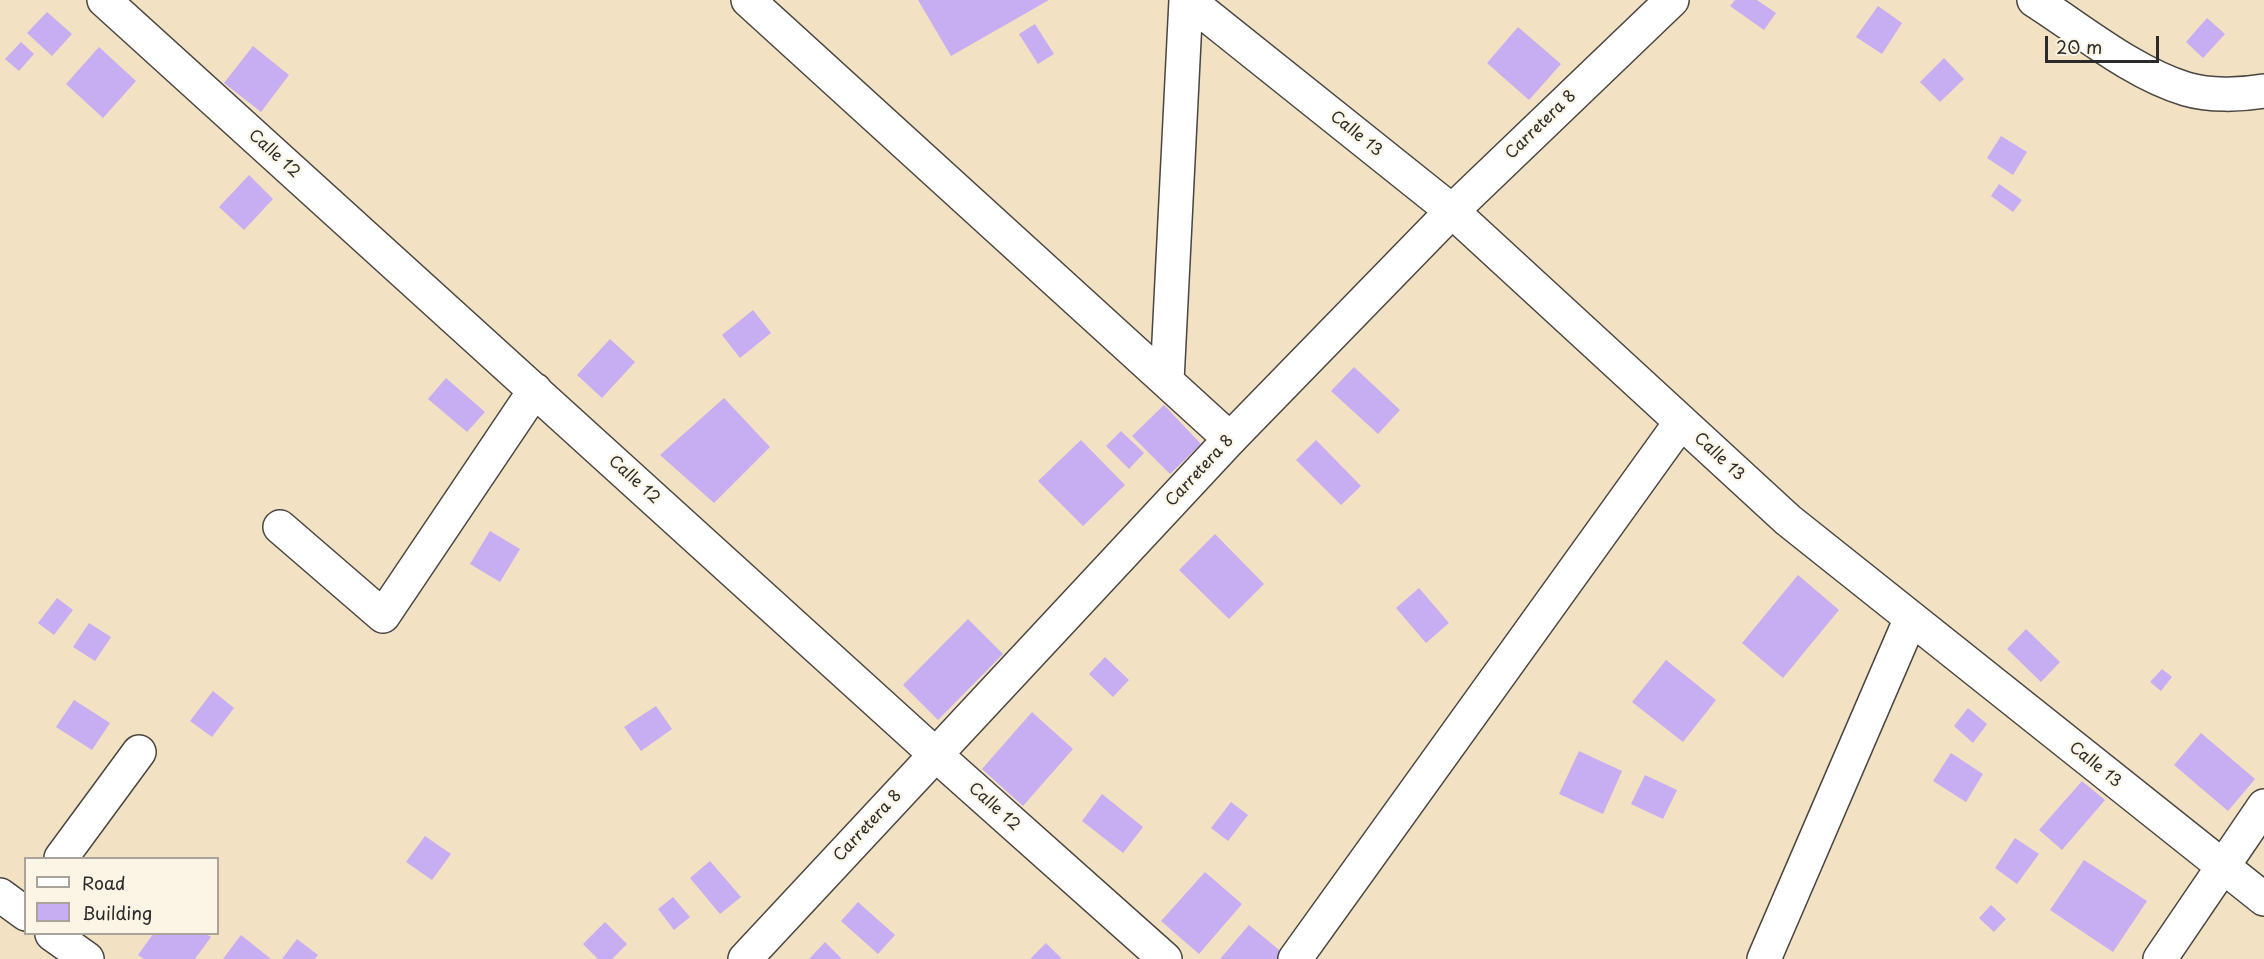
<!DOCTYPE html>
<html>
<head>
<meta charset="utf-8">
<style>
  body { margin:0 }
  #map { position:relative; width:2264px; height:959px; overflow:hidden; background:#f3e1c3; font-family:"Playpen Sans",sans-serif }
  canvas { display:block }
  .legend { position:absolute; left:24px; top:857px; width:195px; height:78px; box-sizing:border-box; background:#fcf5e5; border:2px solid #a8a49b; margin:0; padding:8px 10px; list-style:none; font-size:18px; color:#2b2b2b }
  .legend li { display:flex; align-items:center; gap:12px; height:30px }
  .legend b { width:30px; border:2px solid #a8a49b }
  .scale { position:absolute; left:2045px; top:36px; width:114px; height:27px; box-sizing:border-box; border:3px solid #2b2b2b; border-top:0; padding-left:8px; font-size:18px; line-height:21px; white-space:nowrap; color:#2b2b2b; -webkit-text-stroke:4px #fcf5e5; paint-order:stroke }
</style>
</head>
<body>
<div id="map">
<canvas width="2264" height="959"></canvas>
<ul class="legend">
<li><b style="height:8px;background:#fff"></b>Road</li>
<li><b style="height:16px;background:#c7adf1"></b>Building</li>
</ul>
<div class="scale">20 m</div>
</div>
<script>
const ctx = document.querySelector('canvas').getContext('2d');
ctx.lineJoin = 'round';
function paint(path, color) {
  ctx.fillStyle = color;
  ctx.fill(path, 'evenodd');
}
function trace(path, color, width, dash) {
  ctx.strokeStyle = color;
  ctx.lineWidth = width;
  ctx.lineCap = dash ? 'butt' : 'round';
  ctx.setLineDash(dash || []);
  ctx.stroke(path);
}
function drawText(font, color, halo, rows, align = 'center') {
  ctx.font = font + ' "Playpen Sans",sans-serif';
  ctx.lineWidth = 4.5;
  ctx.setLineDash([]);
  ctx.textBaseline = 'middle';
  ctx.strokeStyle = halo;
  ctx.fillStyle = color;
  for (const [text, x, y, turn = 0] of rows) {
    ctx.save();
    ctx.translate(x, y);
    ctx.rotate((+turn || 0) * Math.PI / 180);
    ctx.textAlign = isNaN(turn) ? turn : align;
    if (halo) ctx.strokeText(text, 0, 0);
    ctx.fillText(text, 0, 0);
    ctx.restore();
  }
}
paint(new Path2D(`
  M918,0H1049L951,56Z
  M1735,0H1757L1776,13L1764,30L1730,6Z
  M1878,6L1902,23L1882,54L1856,37Z
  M47,12L72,34L52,56L27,33Z
  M2207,18L2225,34L2203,58L2186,42Z
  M1035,24L1054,54L1038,64L1019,34Z
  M1518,27L1561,64L1529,100L1487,63Z
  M21,42L34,54L19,71L5,59Z
  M253,46L289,75L261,112L224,83Z
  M99,47L136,81L103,118L66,84Z
  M1944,58L1964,79L1940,102L1920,82Z
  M2001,136L2027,152L2013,175L1987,158Z
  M249,175L273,199L244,230L219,207Z
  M1999,184L2022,200L2013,212L1991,196Z
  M753,310L771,333L740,358L722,335Z
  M610,339L635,362L602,398L577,375Z
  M1354,367L1400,410L1378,434L1331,391Z
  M446,378L485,412L467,432L428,399Z
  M724,398L770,447L714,503L660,455Z
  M1164,405L1201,444L1170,474L1132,436Z
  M1121,431L1144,453L1129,469L1106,446Z
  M1081,440L1125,485L1083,526L1038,481Z
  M1316,440L1361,486L1341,505L1296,460Z
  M490,531L520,549L500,582L470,564Z
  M1215,534L1264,584L1229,619L1179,570Z
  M1798,575L1839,610L1783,678L1742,643Z
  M1419,588L1449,623L1426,643L1396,608Z
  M57,598L73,610L54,635L38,623Z
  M968,619L1003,654L938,720L903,685Z
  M89,623L111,637L95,661L73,647Z
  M2026,629L2060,662L2041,682L2007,649Z
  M1105,657L1129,680L1113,697L1089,674Z
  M1666,660L1716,700L1683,742L1632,702Z
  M2162,669L2172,677L2161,691L2150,682Z
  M213,691L234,708L212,737L190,721Z
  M74,700L110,723L92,750L56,727Z
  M656,706L672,729L641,751L624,727Z
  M1968,708L1987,724L1973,743L1954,726Z
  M1032,712L1073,749L1023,806L982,769Z
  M2201,733L2255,779L2228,811L2174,765Z
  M1579,751L1622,771L1603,814L1559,794Z
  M1951,753L1983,774L1966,802L1933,781Z
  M1645,775L1677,790L1663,819L1631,804Z
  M2082,781L2105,800L2062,850L2039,830Z
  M1102,794L1143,827L1123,853L1082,821Z
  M1231,802L1248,815L1228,841L1211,828Z
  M425,836L451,854L432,880L406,862Z
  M2015,838L2039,854L2017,884L1995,868Z
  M2084,860L2147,901L2113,952L2050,910Z
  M710,861L741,897L720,914L690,878Z
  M1205,872L1242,904L1199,954L1161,921Z
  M673,897L690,917L674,930L658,909Z
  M858,902L895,935L878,954L841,921Z
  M1991,905L2006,919L1994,932L1979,918Z
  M605,922L627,944L612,959H598L583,944Z
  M1249,925L1290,959H1220Z
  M153,934H206L211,937L195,959H144L138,955Z
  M241,935L271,959H223Z
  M297,939L318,955L315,959H282Z
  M825,942L842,959H809Z
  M1046,943L1062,959H1030Z`), '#c7adf1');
const minor = new Path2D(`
  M104,0L935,754L1165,959
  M748,0L1230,439
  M1188,0L1452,211L1788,520L2264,899
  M2034,0C2081,30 2133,73 2186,89C2209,96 2241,95 2264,91
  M1167,381L1186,0
  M280,527L383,616L535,390
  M61,858L139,752
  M0,895L26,914
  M52,934L87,959
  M1295,959L1681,422
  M1764,959L1911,618
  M2160,959L2264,806`);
const tertiary = new Path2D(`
  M745,959L1230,439L1452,211L1672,0`);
trace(minor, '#494642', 36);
trace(tertiary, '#494642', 36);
trace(minor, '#fff', 33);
trace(tertiary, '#fff', 33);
drawText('16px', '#2b2b2b', '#fcf5e5', [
  ["Carretera 8",1541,125,-44],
  ["Calle 13",1356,134,39],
  ["Calle 12",274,154,42],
  ["Calle 13",1719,457,43],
  ["Carretera 8",1200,471,-47],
  ["Calle 12",634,480,42],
  ["Calle 13",2095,765,39],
  ["Calle 12",994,807,42],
  ["Carretera 8",868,826,-47]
]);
</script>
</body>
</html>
